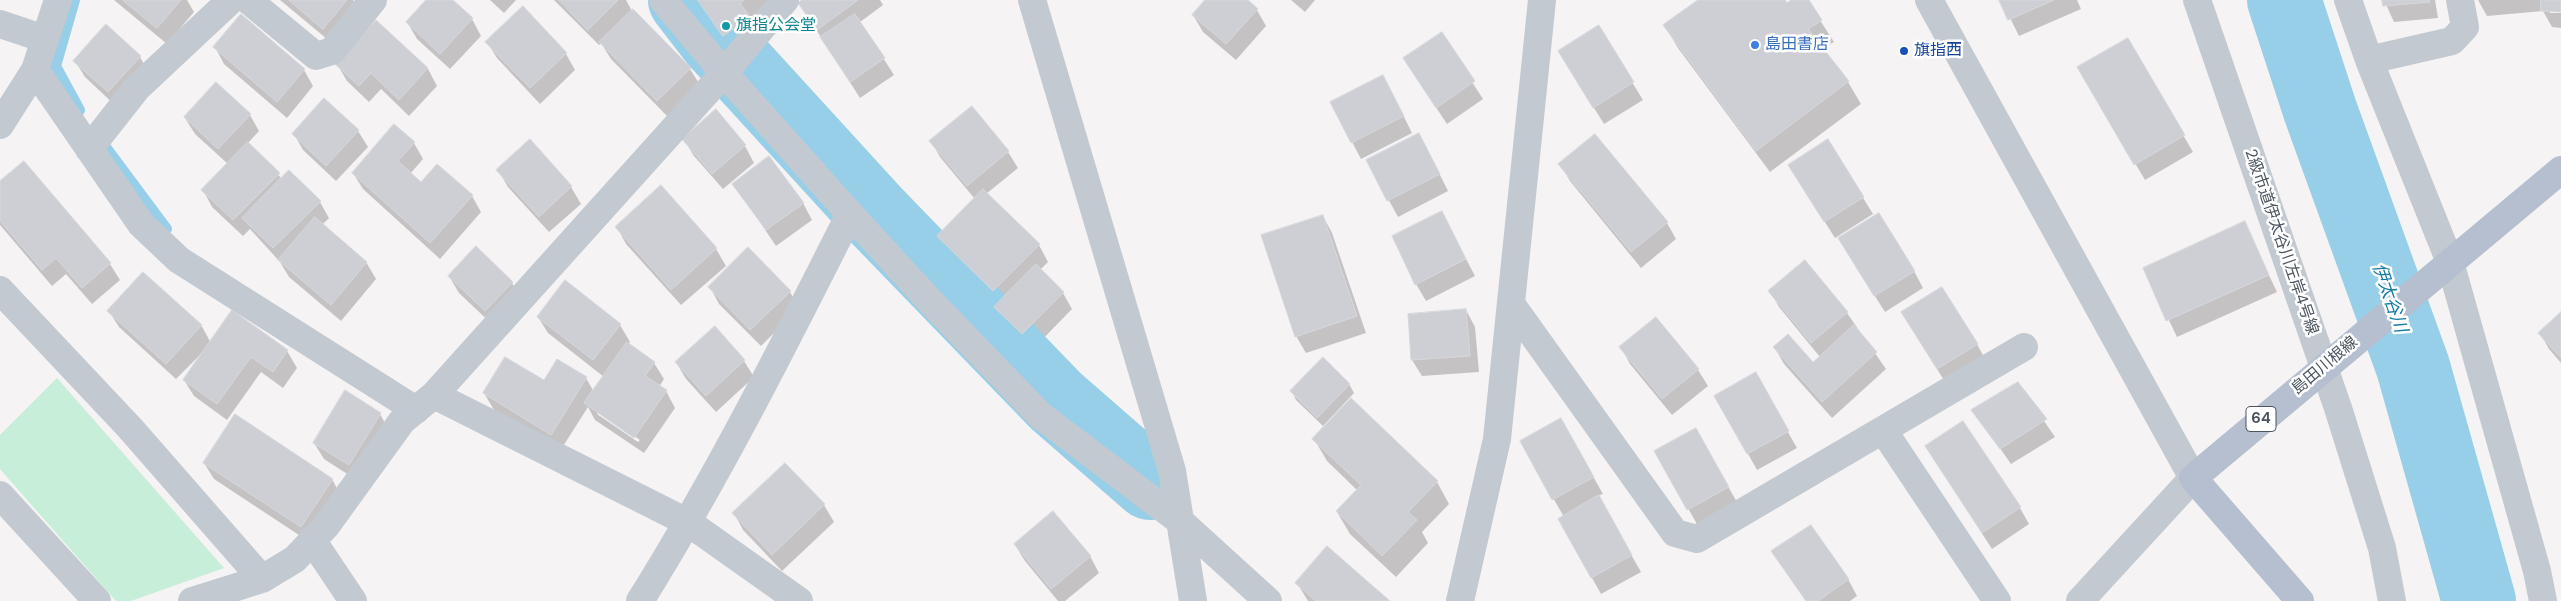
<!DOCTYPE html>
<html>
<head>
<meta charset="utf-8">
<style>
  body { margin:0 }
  canvas { display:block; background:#f5f3f3 }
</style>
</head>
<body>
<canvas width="2561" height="601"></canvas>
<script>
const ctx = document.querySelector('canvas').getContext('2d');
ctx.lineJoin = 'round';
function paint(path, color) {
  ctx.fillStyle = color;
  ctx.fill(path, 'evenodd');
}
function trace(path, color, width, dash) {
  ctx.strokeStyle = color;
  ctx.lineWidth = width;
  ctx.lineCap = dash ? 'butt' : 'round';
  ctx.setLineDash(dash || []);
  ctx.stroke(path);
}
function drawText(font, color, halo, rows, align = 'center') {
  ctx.font = font + ' "DM Sans","Noto Sans JP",sans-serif';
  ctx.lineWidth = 5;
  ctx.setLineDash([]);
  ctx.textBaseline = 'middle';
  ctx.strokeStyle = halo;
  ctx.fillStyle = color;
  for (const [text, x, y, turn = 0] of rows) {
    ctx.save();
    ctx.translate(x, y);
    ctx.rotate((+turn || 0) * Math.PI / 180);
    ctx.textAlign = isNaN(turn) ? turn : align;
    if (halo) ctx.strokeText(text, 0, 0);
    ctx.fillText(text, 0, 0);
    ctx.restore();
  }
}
paint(new Path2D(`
  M57,378L224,568L131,601H116L0,469V435Z`), '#c6eed9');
paint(new Path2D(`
  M114,0H187L194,12L167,44Z
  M280,0H353L360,12L333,44Z
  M428,0H451L472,19L481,36L450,69L417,39L407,22Z
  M490,0H516L504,13Z
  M554,0H626L632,11L690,69L700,85L668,117L611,59L601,43L599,45Z
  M697,0H776L749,19L758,34L733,52Z
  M804,0H880L883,5L860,22L894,75L860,98L799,3Z
  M1207,0H1246L1257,10L1266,26L1236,60L1203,32L1193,15Z
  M1291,0H1315L1305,12Z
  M1700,0H1784L1787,5L1793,0H1807L1834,42L1822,49L1848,82L1861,104L1770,172L1678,48L1665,26Z
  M2001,0H2077L2081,9L2019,36Z
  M2384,0H2435L2438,18L2394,22Z
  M2478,0H2561V10H2550V13H2561V28L2552,27L2543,11L2487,16Z
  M376,22L428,69L437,86L409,116L381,89L369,102L347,81L337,64Z
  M1598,27L1643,100L1604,124L1569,68Z
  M1441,34L1483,99L1447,124L1404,59Z
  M2128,40L2193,152L2145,180L2079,68Z
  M487,42L566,54L575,70L540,104L497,58Z
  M215,47L304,70L313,86L287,118L224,64Z
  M140,57L149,73L118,108L85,77L75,61Z
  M1392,93L1412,133L1361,159L1352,142Z
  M972,108L1008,152L1018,168L986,194L1039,245L1048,262L1040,270L1063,293L1072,309L1032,350L1006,323L996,307L1000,303L948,253L939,236L975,199L940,157L931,141Z
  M250,115L259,131L248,143L282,179L320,202L329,218L322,225L366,262L376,279L341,321L289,277L280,262L250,229L243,236L212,207L203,190L228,164L195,134L185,118Z
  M358,131L368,147L336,181L303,150L294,134Z
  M684,140L745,146L754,163L723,189L694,156Z
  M530,141L571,187L581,204L549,232L508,187L498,170Z
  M1828,141L1873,214L1835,238L1799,181Z
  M414,143L423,159L410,174L422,184L472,196L481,212L440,259L363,189L353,173Z
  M1428,151L1448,191L1398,217L1367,160Z
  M1560,164L1667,223L1676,239L1641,268L1570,181Z
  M0,183L110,264L120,280L92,304L66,274L52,286L0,225Z
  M734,184L803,203L812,220L776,246Z
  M661,187L716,249L726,266L681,305L626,244L617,227Z
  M1442,213L1475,276L1426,301L1416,284Z
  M1323,216L1332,233L1366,333L1306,353L1296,336Z
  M2244,223L2277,292L2177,337L2144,268Z
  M1849,255L1914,271L1923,288L1885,312Z
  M449,276L512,283L522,299L495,327L459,293Z
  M565,282L620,325L630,342L628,345L654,363L664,379L659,387L666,391L675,408L644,453L595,420L588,407L560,451L494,410L484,393L545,382L586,378L594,392L604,377L548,333L538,317ZM599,412L640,440L638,442L597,414Z
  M710,287L790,292L799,308L761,346L719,304Z
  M1770,291L1847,313L1886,369L1832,418L1784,364L1775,348L1813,364L1820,357L1779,307Z
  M1466,310L1475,327L1479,372L1422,376L1412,360Z
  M109,311L201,325L211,343L233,312L287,351L297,368L283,388L261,372L227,420L194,396L184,380L207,348L176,379L119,327Z
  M2561,314V363L2549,349L2540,333Z
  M1656,318L1698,370L1708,386L1672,415L1630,364L1621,347Z
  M714,328L744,361L754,377L716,412L686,379L676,362Z
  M1912,329L1977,344L1986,361L1947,385Z
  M1755,374L1797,448L1757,470L1716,396Z
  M2018,383L2055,437L2011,464L1973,410Z
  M1349,384L1354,393L1323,426L1296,400L1292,391Z
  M380,414L389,430L358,481L324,459L314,443Z
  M1561,420L1603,494L1598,496L1641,572L1601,594L1559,519L1564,517L1521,442Z
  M1696,430L1738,504L1698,526L1656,451Z
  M1314,439L1437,482L1449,504L1422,532L1428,543L1396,577L1350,534L1337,512L1357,490L1327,461Z
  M1926,447L2020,508L2029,524L1992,549Z
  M204,463L332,479L341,496L311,543L214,479Z
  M785,464L824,505L834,522L782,571L743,530L734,513Z
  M1015,545L1090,556L1099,573L1065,601H1058L1025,561Z
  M1773,551L1848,579L1857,596L1850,601H1806Z
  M1297,583L1388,601H1308Z`), '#0003');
trace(new Path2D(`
  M74,0L55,66L79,110
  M96,135L166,229`), '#96cfe7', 12);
trace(new Path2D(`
  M685,0L715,39L874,213L1056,401L1150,483
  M2284,0L2320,110L2413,367L2479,601`), '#96cfe7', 74);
const building = new Path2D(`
  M123,0H181L157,28Z
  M289,0H347L323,29Z
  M426,0H453L473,18L440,54L406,22Z
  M559,0H618L588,30Z
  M698,0H744L740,3L750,17L723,36Z
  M802,0H858L817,30L798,3Z
  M1205,0H1248L1258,9L1226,44L1192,15Z
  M1698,0H1785L1787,3L1791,0H1809L1822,20L1808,29L1849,81L1756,151L1663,25Z
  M1999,0H2054L2008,20Z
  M2382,0H2429L2430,2L2383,6Z
  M2541,0H2561V12L2541,11Z
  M523,6L567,53L530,88L485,42Z
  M633,9L691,68L657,101L599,42Z
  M241,14L305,69L277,102L213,47Z
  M855,14L885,58L850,82L820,37Z
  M376,20L428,68L399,100L371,73L359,86L335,64Z
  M106,24L141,56L108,92L73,61Z
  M1599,25L1634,82L1593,108L1558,51Z
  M1442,32L1475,81L1436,108L1403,58Z
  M2128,38L2185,135L2134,165L2077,67Z
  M1383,75L1404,116L1351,143L1330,102Z
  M216,82L251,114L218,149L184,117Z
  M324,98L359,130L326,166L292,134Z
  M972,106L1009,151L967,186L929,141Z
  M716,109L746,145L712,174L682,139Z
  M394,124L415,142L398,161L421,182L437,164L473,195L430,243L352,173Z
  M1419,133L1440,174L1387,201L1366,160Z
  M1595,134L1668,222L1631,252L1558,164Z
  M530,139L572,186L539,217L496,170Z
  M1828,139L1864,197L1824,222L1788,165Z
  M248,142L280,173L233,220L201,190Z
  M769,156L804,203L766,230L732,184Z
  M24,161L111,263L82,288L56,258L42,270L0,221V181Z
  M289,170L321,201L273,248L242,218Z
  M661,185L717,248L671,290L615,227Z
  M983,189L1040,244L993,291L937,236Z
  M1442,211L1466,259L1415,285L1392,236Z
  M1879,213L1915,271L1874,296L1838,238Z
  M1323,215L1357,316L1295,337L1261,235Z
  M315,217L367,262L331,305L278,260Z
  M2245,221L2269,275L2166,321L2143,268Z
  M476,246L513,282L485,311L448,276Z
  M748,247L791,291L750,330L708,287Z
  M1805,260L1848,312L1811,343L1768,291Z
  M1036,264L1064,292L1022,334L994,307Z
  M143,272L202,325L166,364L107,311Z
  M565,280L621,324L593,360L537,317Z
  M1942,287L1978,344L1937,369L1901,312Z
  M1466,309L1470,356L1411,360L1408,314Z
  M232,310L288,350L273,372L251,357L217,404L183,380Z
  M2561,312V358L2538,333Z
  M1656,317L1699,369L1662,399L1619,347Z
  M1854,325L1877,352L1822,402L1773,347L1788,334L1813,362Z
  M715,326L745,360L706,396L675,362Z
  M627,342L655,362L645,376L667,390L634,438L584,403Z
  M505,357L544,380L557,359L587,377L551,435L483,393Z
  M1323,357L1350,384L1317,418L1290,391Z
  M1756,372L1789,431L1747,454L1714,396Z
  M2018,382L2047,419L2000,449L1971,410Z
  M345,390L381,413L349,465L313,443Z
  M1351,398L1438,481L1408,512L1417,520L1382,556L1336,511L1361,485L1312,439Z
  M235,414L333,479L301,527L203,463Z
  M1561,418L1594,477L1552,500L1520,441Z
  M1963,421L2021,507L1982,533L1925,446Z
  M1696,428L1729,487L1687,510L1654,451Z
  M785,463L825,504L772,555L732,513Z
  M1599,495L1632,555L1591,578L1558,519Z
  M1053,511L1091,556L1051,589L1014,544Z
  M1811,525L1849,579L1818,601H1806L1771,551Z
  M1327,546L1390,601H1316L1295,583Z`);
paint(building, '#cdcfd4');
trace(building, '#d7d8dd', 1);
trace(new Path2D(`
  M58,0L35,70L141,224L179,260L416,410
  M248,0L316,56L332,51L373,0
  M663,0L724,73L850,214L928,299L1040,415L1180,521L1268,601
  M1032,0L1172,471L1193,601
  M1929,0L2193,478L2080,601
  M2197,0L2338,408L2382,548L2392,601
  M2348,0L2369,60L2450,262L2537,571L2543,601
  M0,24L45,39
  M2369,60L2452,41L2465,27L2460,0
  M0,125L35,70
  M89,149L137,88L231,0
  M0,290L130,428L262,579
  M1511,304L1675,533L1697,539L2024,347
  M434,395L689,523L799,601
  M1883,430L1997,601
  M0,495L97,601
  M312,540L353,601
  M192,601L262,579L295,559L326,526L402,421L434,395L724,73L785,0
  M640,601C718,476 784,345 850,214
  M1460,601L1497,439L1542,0`), '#c2c9d0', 28);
trace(new Path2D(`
  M2300,601L2193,478L2561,170`), '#b5bfcf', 28);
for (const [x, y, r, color] of [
  [726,26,5,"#0f9aa8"],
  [1755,45,5,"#3f7fe0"],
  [1904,51,5,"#1a4fb4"]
]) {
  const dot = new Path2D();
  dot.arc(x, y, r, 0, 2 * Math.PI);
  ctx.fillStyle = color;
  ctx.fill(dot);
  trace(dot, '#fff', 2);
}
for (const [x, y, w] of [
  [2261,419,30]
]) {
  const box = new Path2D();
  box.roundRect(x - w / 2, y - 12.5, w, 25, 4);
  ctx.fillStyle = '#fff';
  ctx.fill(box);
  trace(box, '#4b545f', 1);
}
drawText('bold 15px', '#4b545f', null, [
  ["64",2261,419]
]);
drawText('16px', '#0d838f', '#fff', [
  ["旗指公会堂",736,26]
], 'left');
drawText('16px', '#366cbe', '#fff', [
  ["島田書店",1765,45]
], 'left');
drawText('16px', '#164399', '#fff', [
  ["旗指西",1914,51]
], 'left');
drawText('16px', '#4b545f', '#fff', [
  ["2級市道伊太谷川左岸4号線",2281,242,71],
  ["島田川根線",2325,366,-40]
]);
drawText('italic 18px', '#177ba7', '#fff', [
  ["伊太谷川",2389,298,71]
]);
</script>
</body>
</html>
